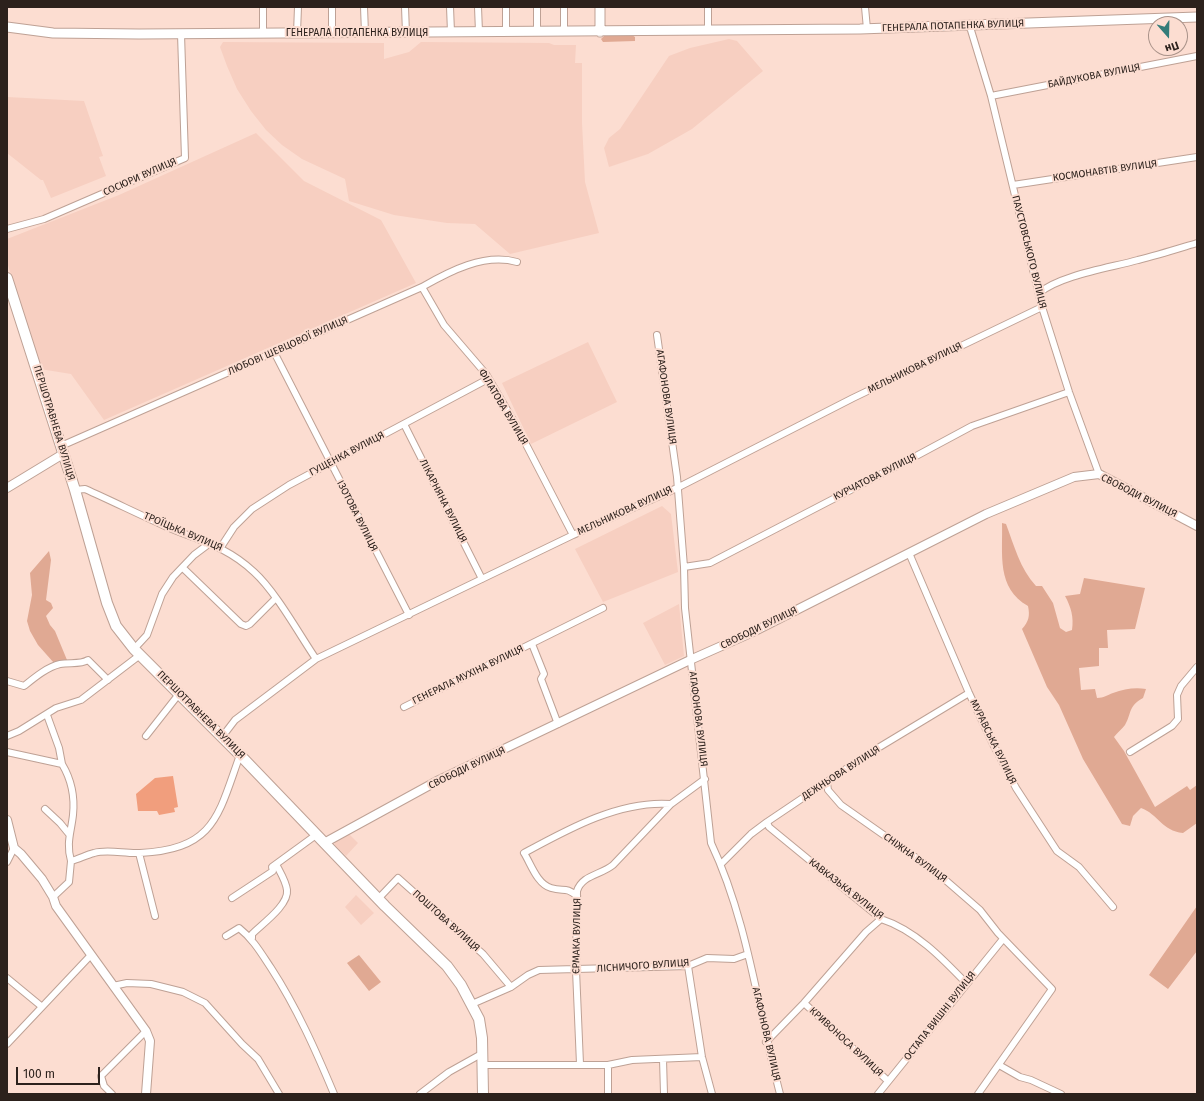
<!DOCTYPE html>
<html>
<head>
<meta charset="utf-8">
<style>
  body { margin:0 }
  #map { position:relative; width:1204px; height:1101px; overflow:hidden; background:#fcddd1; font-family:"Fira Sans",sans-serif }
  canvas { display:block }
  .frame { position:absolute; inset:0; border:8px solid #2c211c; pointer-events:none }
  .north { position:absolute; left:1148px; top:16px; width:40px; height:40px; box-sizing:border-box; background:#fcddd1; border:1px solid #a99289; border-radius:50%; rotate:160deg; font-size:11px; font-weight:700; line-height:16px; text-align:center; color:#2c211c }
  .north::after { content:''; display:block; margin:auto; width:14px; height:18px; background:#337c79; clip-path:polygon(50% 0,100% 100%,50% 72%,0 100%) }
  .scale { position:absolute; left:16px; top:1067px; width:84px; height:18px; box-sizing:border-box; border:2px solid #2c211c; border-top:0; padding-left:5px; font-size:12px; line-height:14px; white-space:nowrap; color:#2c211c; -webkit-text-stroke:3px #fcddd1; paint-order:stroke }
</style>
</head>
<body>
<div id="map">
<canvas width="1204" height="1101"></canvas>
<div class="frame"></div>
<div class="north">Пн</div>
<div class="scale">100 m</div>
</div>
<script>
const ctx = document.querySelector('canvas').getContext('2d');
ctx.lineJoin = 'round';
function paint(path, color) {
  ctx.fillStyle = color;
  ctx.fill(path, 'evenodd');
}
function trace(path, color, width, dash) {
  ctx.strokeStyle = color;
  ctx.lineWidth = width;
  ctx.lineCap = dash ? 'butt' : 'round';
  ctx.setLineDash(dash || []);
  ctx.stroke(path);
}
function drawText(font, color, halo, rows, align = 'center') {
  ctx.font = font + ' "Fira Sans",sans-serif';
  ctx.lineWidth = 4;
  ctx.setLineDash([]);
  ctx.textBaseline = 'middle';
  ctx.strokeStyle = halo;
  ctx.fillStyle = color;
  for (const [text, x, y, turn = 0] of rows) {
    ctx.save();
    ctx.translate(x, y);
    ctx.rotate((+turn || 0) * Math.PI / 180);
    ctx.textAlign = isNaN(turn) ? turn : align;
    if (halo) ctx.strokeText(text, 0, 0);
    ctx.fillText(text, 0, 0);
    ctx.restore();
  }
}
paint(new Path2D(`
  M729,39L737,41L763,71L692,129L648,154L609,167L604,148L609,138L620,129L669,56L690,48Z
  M223,42L384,43V59L409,52L421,42L549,43L554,45H576L575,63H582V123L585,182L599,233L510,254L475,224L447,223L394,215L349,201L345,179L302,159L282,145L266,130L251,111L237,89L227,66L220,47Z
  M7,97L84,101L103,156L99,157L106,176L51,198L43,180H41L7,153Z
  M256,133L304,181L381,220L416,283L104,420L71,374L40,369L7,262V239L119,195Z
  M588,342L617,402L531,444L502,383Z
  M662,506L671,514L678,572L603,602L575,549Z
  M679,604L684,656L665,665L643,623Z
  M349,834L358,843L346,856L335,845L334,842Z
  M356,895L374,913L361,925L345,907Z`), '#f7cfc1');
paint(new Path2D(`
  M632,35L635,37V41L603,42L601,39L604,36Z
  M1002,523L1006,524C1014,545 1020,569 1036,586H1042L1053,603L1060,628L1066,632L1072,630C1074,617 1071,607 1065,596L1080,594L1084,578L1145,588L1135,629L1107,630L1108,648H1099V666L1079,668L1081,690L1095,689L1097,698C1104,698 1107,695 1113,693C1124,689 1135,687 1146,689L1143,698C1128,706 1132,713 1125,725C1122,729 1117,733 1114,737L1124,751L1155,807L1187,786L1190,790L1197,785V823L1183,833C1162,831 1158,814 1141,808L1133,816L1130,826L1122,824L1083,759L1059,705L1047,687L1022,629C1029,621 1030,616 1028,606C996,588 1003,554 1002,523Z
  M49,551L51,560L46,600L51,603L53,608L46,616L50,625L55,631L67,660L54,663L38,645L30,631L27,621L32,595L30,573Z
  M1197,906V951L1168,989L1149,975Z
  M359,955L381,982L369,991L347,963Z`), '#e0a993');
paint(new Path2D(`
  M173,776L178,807L174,808L175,812L159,815L157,811H138L136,794L155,778Z`), '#f19e7d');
const minor = new Path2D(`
  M263,7V34
  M332,7V33
  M364,7L365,33
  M405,7L406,33
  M450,7L451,32
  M478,7L479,32
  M506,7V32
  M708,7V31
  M865,7L867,29
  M970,27L991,96L1042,307L1069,392L1099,474
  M537,32V7
  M564,32V7
  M297,33L298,7
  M991,96L1197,56
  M1013,185L1197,157
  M7,229L44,219L185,158L181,34
  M422,287L444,325L486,374L516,425L573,535
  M1039,293C1061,275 1109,268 1138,260C1158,255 1177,249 1197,243
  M657,335L677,477L684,567L685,608L711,843C748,921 758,1011 780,1094
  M274,352L409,615
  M404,424L482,579
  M61,446L422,287C450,271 484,253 517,262
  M75,490L85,489C112,501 138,514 165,526C199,541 225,545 254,572C276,592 299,634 316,659
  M221,547L234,527L252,509L289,485L488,379
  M909,553L969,693L993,744L1016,788L1057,851L1079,867L1113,907
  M684,567L710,563L918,455L972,426L1069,392
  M183,568L241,624L246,626L250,624L275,599
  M532,644L544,674L541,679L558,724
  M134,649L147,635L162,594L173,577L194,555L210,543
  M7,681L24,686C34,678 47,667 60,664C70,662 80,665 88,660L108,680
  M404,707L603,608
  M7,736L19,731L56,708L81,700L140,655
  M146,736L179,694
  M222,737L235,720L316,659L573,535L677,488L853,398L1042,307
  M7,752L62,764L59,748L47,715
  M1130,752L1172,726L1178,719L1177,695L1181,686L1197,667
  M62,764C71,779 75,796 73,815C71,833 66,843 71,861
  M827,783L828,790L841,805L935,871L980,910L998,933L1052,989L978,1094
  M45,809L60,823L69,834
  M767,822L769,827L881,919C915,930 942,958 966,983
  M139,853L155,916
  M7,862L14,848
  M721,864L751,834L767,822L868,754L969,693
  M577,896C565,886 564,892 551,888C537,884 531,864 524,853C568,829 620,800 671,804
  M53,897L69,882L71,861C79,859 86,855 94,853C108,849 125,854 140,853C215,849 218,816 240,755
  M232,898L273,871L272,867L316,835
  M378,899L398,878L483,954L511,987
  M226,936L239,928C253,939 261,953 271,968C297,1008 316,1051 334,1094
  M252,938V934C262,924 289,905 287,890C286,881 280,872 276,864
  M688,966L702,1057L712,1094
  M7,978L41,1006
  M113,986L127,983L151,984L183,992L205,1003L242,1044L258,1059L279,1094
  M804,1003L888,1081
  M472,1004L511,987L528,975L539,970L688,966L707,958L734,959L748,954
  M766,1042L804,1003L866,932L881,919
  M7,1044L91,955
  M663,1059L664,1094
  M580,1064L576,970L577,891C582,875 601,875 613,865L671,804L705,779
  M483,1065H608L632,1060L702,1057
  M999,1065L1020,1077L1031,1080L1061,1094
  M112,1094L104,1086L101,1076L146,1031
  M420,1094L449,1072L483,1053
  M608,1094V1065
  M878,1094L1003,939`);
const tertiary = new Path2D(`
  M7,488L63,454
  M7,820L14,848L21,854L42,879L53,897L56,906L146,1031L150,1041L146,1094
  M324,843L439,780L690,660L753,632L986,514L1074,477L1099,474L1197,526`);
const secondary = new Path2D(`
  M7,27L53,33L139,34L860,29L1197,17
  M600,32V7`);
const primary = new Path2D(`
  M7,278L75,490L107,603L116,626L134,649L240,755L385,906L447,966L461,985L479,1019L482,1038L483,1094`);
trace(minor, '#bea195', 8);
trace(tertiary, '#bea195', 10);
trace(secondary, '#bea195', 11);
trace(primary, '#bea195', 12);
trace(minor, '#fff', 6);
trace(tertiary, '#fff', 8);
trace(secondary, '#fff', 9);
trace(primary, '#fff', 10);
drawText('10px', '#2c211c', '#fcddd1', [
  ["ГЕНЕРАЛА ПОТАПЕНКА ВУЛИЦЯ",953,26,-2],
  ["ГЕНЕРАЛА ПОТАПЕНКА ВУЛИЦЯ",357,33],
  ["БАЙДУКОВА ВУЛИЦЯ",1094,76,-11],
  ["КОСМОНАВТІВ ВУЛИЦЯ",1105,171,-8],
  ["СОСЮРИ ВУЛИЦЯ",140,177,-24],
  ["ПАУСТОВСЬКОГО ВУЛИЦЯ",1029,252,76],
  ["ЛЮБОВІ ШЕВЦОВОЇ ВУЛИЦЯ",288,346,-24],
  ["МЕЛЬНИКОВА ВУЛИЦЯ",915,368,-26],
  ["АГАФОНОВА ВУЛИЦЯ",666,397,82],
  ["ФІЛАТОВА ВУЛИЦЯ",503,407,59],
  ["ПЕРШОТРАВНЕВА ВУЛИЦЯ",54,423,73],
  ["ГУЩЕНКА ВУЛИЦЯ",347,454,-28],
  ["КУРЧАТОВА ВУЛИЦЯ",875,477,-27],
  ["СВОБОДИ ВУЛИЦЯ",1139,496,27],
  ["ЛІКАРНЯНА ВУЛИЦЯ",443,501,63],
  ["МЕЛЬНИКОВА ВУЛИЦЯ",625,511,-25],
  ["ІЗОТОВА ВУЛИЦЯ",357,516,63],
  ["ТРОЇЦЬКА ВУЛИЦЯ",183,532,23],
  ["СВОБОДИ ВУЛИЦЯ",759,628,-26],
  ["ГЕНЕРАЛА МУХІНА ВУЛИЦЯ",468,675,-26],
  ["ПЕРШОТРАВНЕВА ВУЛИЦЯ",201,715,45],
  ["АГАФОНОВА ВУЛИЦЯ",698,719,83],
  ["МУРАВСЬКА ВУЛИЦЯ",993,742,64],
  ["СВОБОДИ ВУЛИЦЯ",467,768,-26],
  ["ДЕЖНЬОВА ВУЛИЦЯ",841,773,-33],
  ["СНІЖНА ВУЛИЦЯ",915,858,36],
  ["КАВКАЗЬКА ВУЛИЦЯ",846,889,38],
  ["ПОШТОВА ВУЛИЦЯ",446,921,42],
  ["ЄРМАКА ВУЛИЦЯ",577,936,-89],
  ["ЛІСНИЧОГО ВУЛИЦЯ",643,966,-4],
  ["ОСТАПА ВИШНІ ВУЛИЦЯ",940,1016,-52],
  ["АГАФОНОВА ВУЛИЦЯ",766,1034,77],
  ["КРИВОНОСА ВУЛИЦЯ",846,1042,43]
]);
</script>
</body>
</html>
